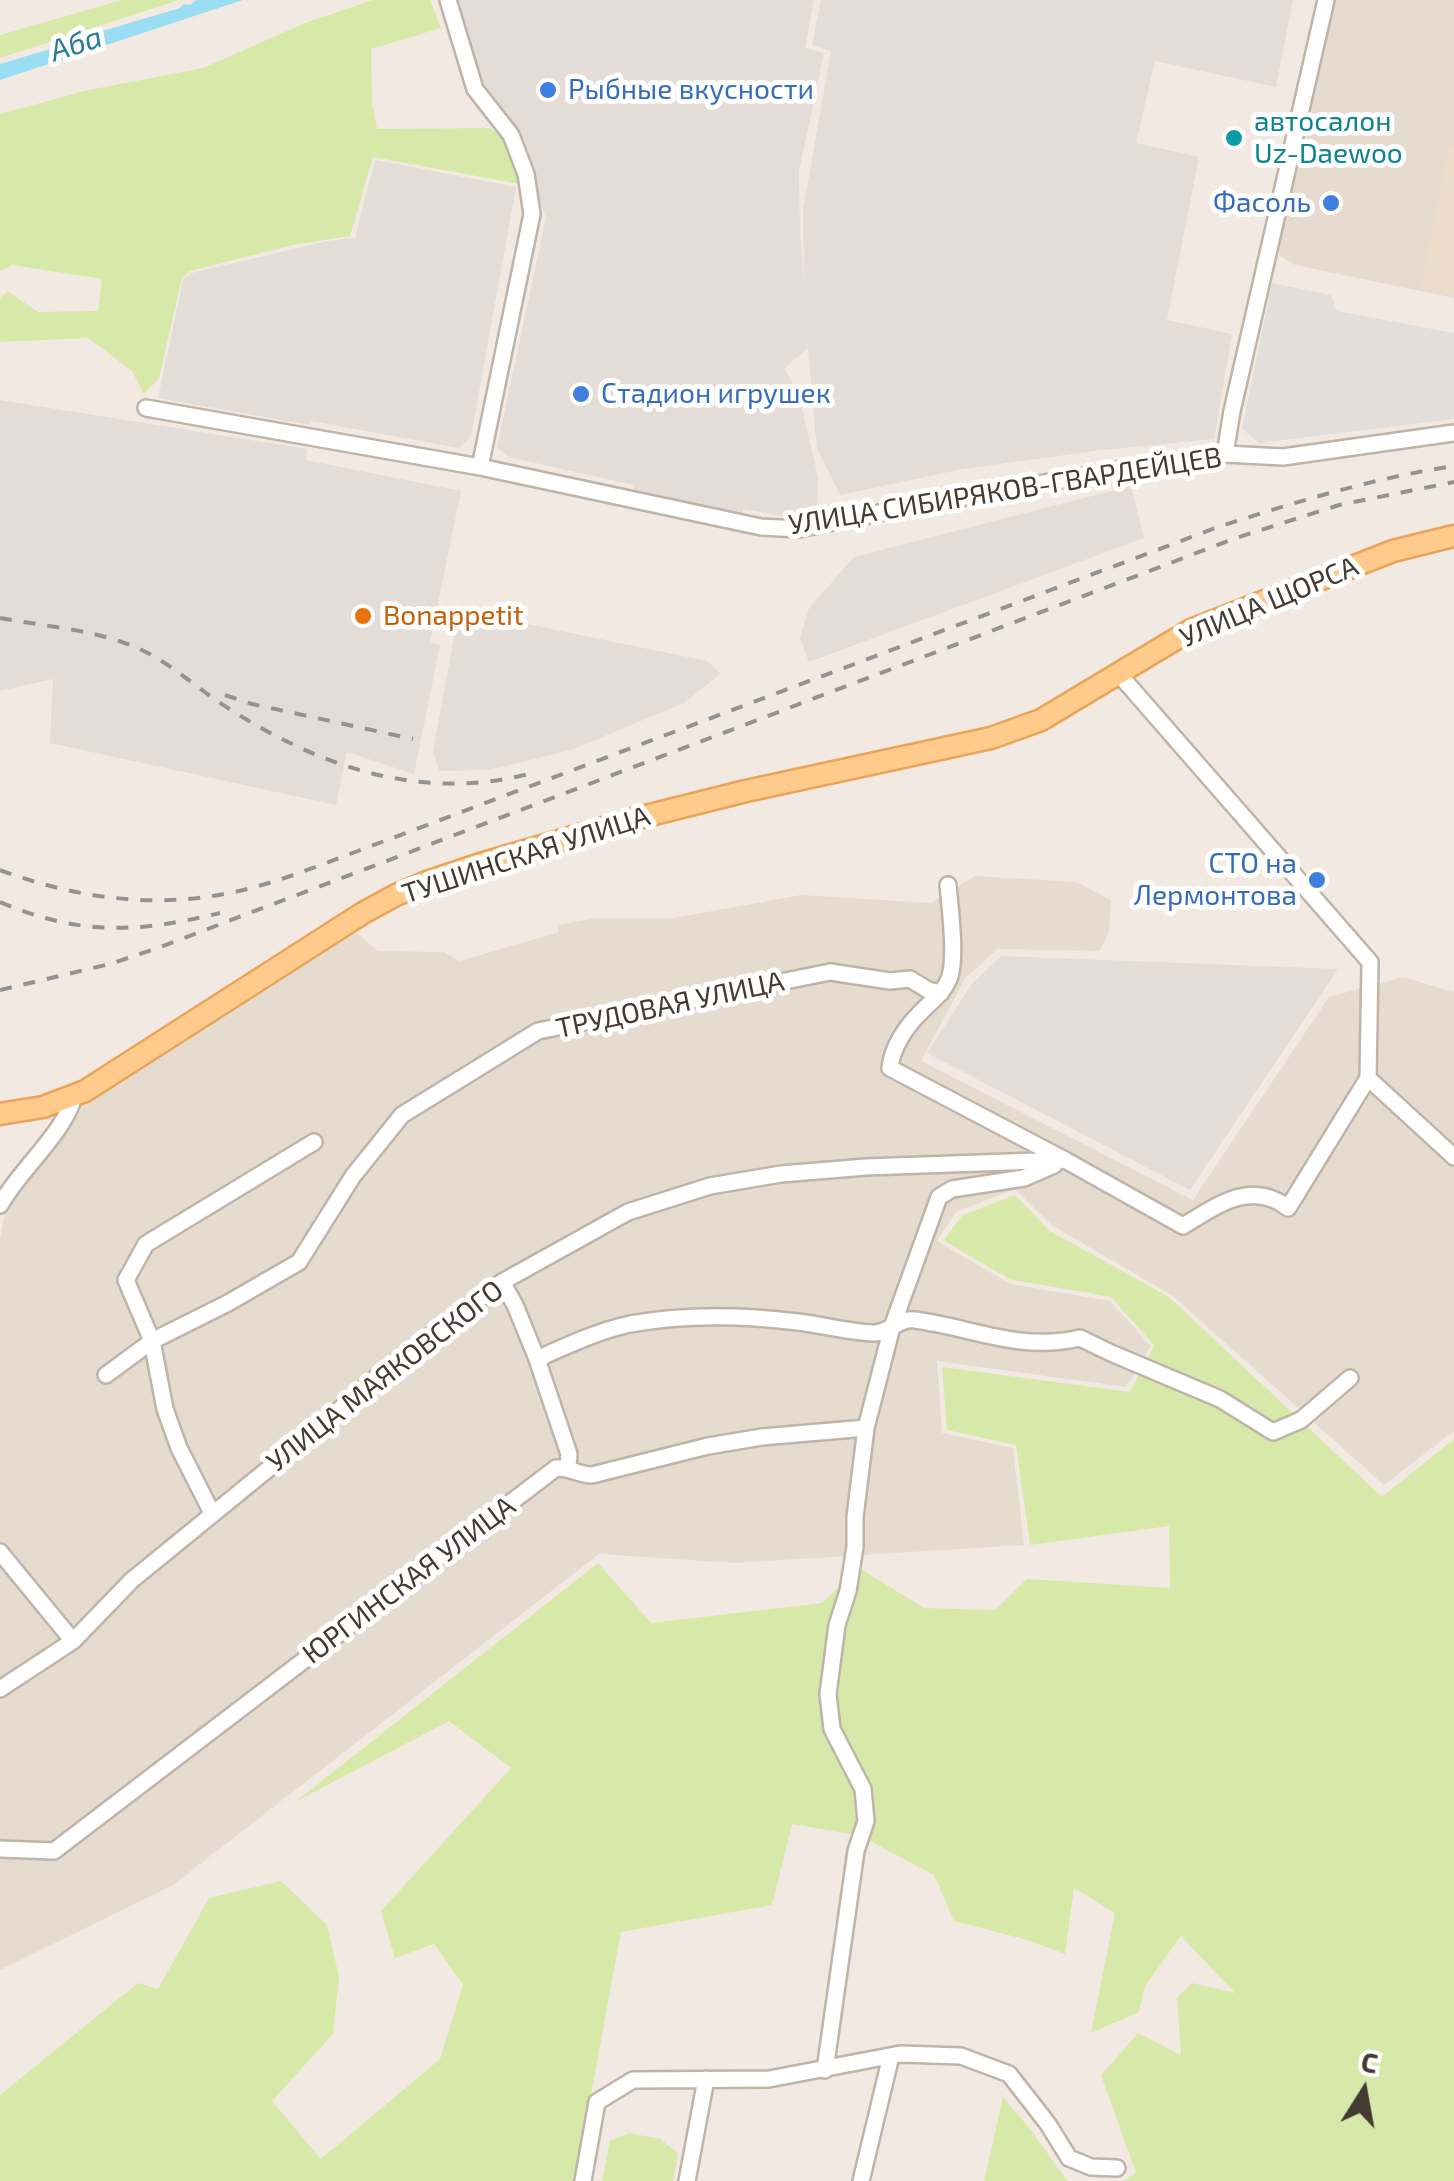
<!DOCTYPE html>
<html>
<head>
<meta charset="utf-8">
<style>
  body { margin:0 }
  #map { position:relative; width:1454px; height:2181px; overflow:hidden; background:#f2eae2; font-family:"Exo 2",sans-serif }
  canvas { display:block }
  .north { position:absolute; left:1314px; top:2041px; width:100px; height:100px; -webkit-text-stroke:8px #fff; paint-order:stroke; rotate:11deg; font-size:28px; font-weight:700; line-height:40px; text-align:center; color:#433a32 }
  .north::after { content:''; display:block; margin:auto; width:35px; height:45px; background:#433a32; clip-path:polygon(50% 0,100% 100%,50% 72%,0 100%) }
</style>
</head>
<body>
<div id="map">
<canvas width="1454" height="2181"></canvas>
<div class="north">С</div>
</div>
<script>
const ctx = document.querySelector('canvas').getContext('2d');
ctx.lineJoin = 'round';
function paint(path, color) {
  ctx.fillStyle = color;
  ctx.fill(path, 'evenodd');
}
function trace(path, color, width, dash) {
  ctx.strokeStyle = color;
  ctx.lineWidth = width;
  ctx.lineCap = dash ? 'butt' : 'round';
  ctx.setLineDash(dash || []);
  ctx.stroke(path);
}
function drawText(font, color, halo, rows, align = 'center') {
  ctx.font = font + ' "Exo 2",sans-serif';
  ctx.lineWidth = 10;
  ctx.setLineDash([]);
  ctx.textBaseline = 'middle';
  ctx.strokeStyle = halo;
  ctx.fillStyle = color;
  for (const [text, x, y, turn = 0] of rows) {
    ctx.save();
    ctx.translate(x, y);
    ctx.rotate((+turn || 0) * Math.PI / 180);
    ctx.textAlign = isNaN(turn) ? turn : align;
    if (halo) ctx.strokeText(text, 0, 0);
    ctx.fillText(text, 0, 0);
    ctx.restore();
  }
}
paint(new Path2D(`
  M1331,0H1454V298L1295,265L1280,256L1279,246Z
  M975,876L1076,882L1111,900L1109,932L1100,951L998,949L966,977L921,1061L1193,1200L1329,997L1403,977L1454,992V1431L1384,1485L1173,1296L1053,1226L1015,1189L956,1212L937,1241L1010,1284L1110,1301L1151,1346L1126,1387L937,1361L942,1433L1013,1448L1024,1545L734,1563L599,1554L173,1885L0,1970V1239L5,1212L25,1177L68,1129L84,1101L250,991L354,931L378,951L444,952L460,961L559,932L558,925L596,918H674L801,895L931,903Z`), '#e6dbcf');
paint(new Path2D(`
  M452,0H814L805,48L824,53L799,171L800,232L804,280L803,210L831,51L812,45L821,0H1293L1276,87L1155,61L1136,143L1199,157L1167,320L1232,334L1214,439L1102,450L963,469L840,495L817,449L808,348L784,368L799,395L818,477L817,517L797,519L743,509L742,515L634,490V485L509,457L497,447L546,218L521,147L468,54Z
  M375,160L516,187L471,437L459,448L311,421L309,425L158,398L183,279L192,273L327,241L355,238Z
  M0,400L307,449L306,460L461,491L430,642L440,645L414,774L347,752L336,805L50,743L53,679L0,691Z
  M1131,486L1144,538L809,662L800,638L809,608L854,557Z
  M459,610L707,661L721,673L684,703L571,750L489,770L439,771L433,751Z
  M1001,956L1338,969L1190,1190L927,1053L971,985Z`), '#e3dcd7');
paint(new Path2D(`
  M1449,145L1454,146V295L1421,288Z`), '#ecddcb');
paint(new Path2D(`
  M122,0H179L0,58V35Z
  M373,0H430L441,28L371,49L372,102L377,129L490,128L509,143L520,184L373,157L350,236L293,245L190,271L182,278L159,378L144,394L132,371L88,338L0,342V298L8,291L38,312L98,311L102,279L12,265L0,271V114L84,91L203,68L305,23Z
  M1015,1195L1050,1231L1169,1297L1382,1497L1454,1439V2181H1124L1136,2173L1101,2075L1138,2033L1181,2055L1177,1998L1192,1983L1235,1993L1181,1936L1145,1986L1139,2012L1091,2033L1115,1913L1074,1888L1065,1954L1027,1940L954,1921L934,1875L861,1836L792,1824L772,1905L621,1932L575,2181H0V2095L138,1983L158,1989L209,1898L281,1881L327,1925L339,1977L333,2034L272,2101L321,2159L440,2059L463,1985L434,1944L395,1958L381,1911L511,1768L449,1721L295,1802L598,1563L651,1623L822,1603L859,1568L924,1608L995,1610L1027,1579L1170,1588L1169,1526L1030,1545L1016,1445L947,1430L942,1367L1130,1392L1154,1345L1111,1297L1009,1279L943,1240L963,1215Z
  M1003,2097L1031,2130L1067,2181H984Z
  M629,2133L660,2139L678,2153L673,2181H602L610,2141Z`), '#d7e9a8');
paint(new Path2D(`
  M1272,283L1331,295L1337,311L1454,333V419L1259,443L1242,429Z`), '#e2dedb');
paint(new Path2D(`
  M197,0H243L0,80V64L50,49L66,41L85,38L92,34L180,8L184,4L189,5Z`), '#9adef3');
const minor = new Path2D(`
  M448,0L475,89L511,135L526,174L532,214L480,467
  M146,408L480,467L761,527L799,529L904,508L1150,464L1225,454L1283,457L1454,433
  M1225,454L1232,411L1326,0
  M1118,673L1370,962L1368,1078L1454,1157
  M948,885C950,908 957,959 949,979C943,994 930,1002 919,1014C905,1028 892,1048 890,1068L1065,1160L1183,1226C1216,1206 1251,1179 1288,1208L1368,1078
  M0,1205C21,1168 62,1136 74,1097
  M502,1282L515,1305L537,1359C566,1346 598,1331 630,1324C685,1314 742,1315 798,1322C823,1325 848,1332 873,1333C889,1334 899,1317 915,1320C974,1328 1020,1352 1080,1338L1111,1353L1220,1399L1273,1432L1301,1420L1350,1378
  M537,1359L569,1454L568,1467
  M106,1375L152,1341L228,1303L299,1262L353,1176L402,1115L538,1031L830,972L890,981L910,979L928,990L941,993
  M212,1513L179,1448L165,1409L152,1341L126,1280L146,1244L314,1142
  M0,1552L73,1641
  M0,1689L73,1641L132,1580L316,1430L385,1370L502,1282L628,1212L710,1186L781,1174L866,1167L1065,1160
  M0,1849L54,1851L556,1468C570,1467 578,1475 592,1475L708,1446L762,1437L866,1428
  M825,2070L856,1851L866,1821L863,1789L832,1729L828,1694L837,1625L848,1591L855,1547V1517L866,1428L892,1327L939,1197L952,1189L1024,1178L1054,1165
  M583,2181L597,2102L633,2080L769,2079L900,2054L961,2056L1009,2074L1048,2124L1069,2158L1091,2167L1117,2168
  M687,2181L706,2079
  M861,2181L891,2056`);
const major = new Path2D(`
  M0,1114L43,1107L85,1091L363,913L396,895L429,881L480,864L634,819L746,791L991,738L1041,720L1191,630L1393,551L1454,536`);
trace(minor, '#c0b3a7', 20);
trace(major, '#e8a559', 25);
trace(minor, '#fff', 15);
trace(major, '#ffcb8d', 20);
trace(new Path2D(`
  M0,618C42,626 96,630 135,647C171,662 198,690 231,710C323,768 421,801 529,774
  M225,695L252,704L413,739
  M0,870C69,896 145,908 219,895C267,887 312,868 358,851L1218,527C1296,502 1373,478 1454,466
  M0,902C80,936 137,933 220,913
  M0,990L110,964L155,949L1236,538L1339,505L1454,482`), '#939393', 4, [12, 12]);
for (const [x, y, r, color] of [
  [548,90,10,"#3f7fe0"],
  [1234,138,10,"#0f9aa8"],
  [1331,203,10,"#3f7fe0"],
  [581,394,10,"#3f7fe0"],
  [363,616,10,"#e8710a"],
  [1317,880,10,"#3f7fe0"]
]) {
  const dot = new Path2D();
  dot.arc(x, y, r, 0, 2 * Math.PI);
  ctx.fillStyle = color;
  ctx.fill(dot);
  trace(dot, '#fff', 4);
}
drawText('28px', '#366cbe', '#fff', [
  ["Рыбные вкусности",568,90],
  ["Фасоль",1311,203,"right"],
  ["Стадион игрушек",601,394],
  ["СТО на",1297,864,"right"],
  ["Лермонтова",1297,896,"right"]
], 'left');
drawText('28px', '#0d838f', '#fff', [
  ["автосалон",1254,122],
  ["Uz-Daewoo",1254,154]
], 'left');
drawText('28px', '#433a32', '#fff', [
  ["УЛИЦА СИБИРЯКОВ-ГВАРДЕЙЦЕВ",1005,491,-9],
  ["УЛИЦА ЩОРСА",1269,602,-23],
  ["ТУШИНСКАЯ УЛИЦА",526,855,-18],
  ["ТРУДОВАЯ УЛИЦА",670,1005,-12],
  ["УЛИЦА МАЯКОВСКОГО",385,1376,-38],
  ["ЮРГИНСКАЯ УЛИЦА",409,1580,-37]
]);
drawText('28px', '#c56008', '#fff', [
  ["Bonappetit",383,616]
], 'left');
drawText('italic 30px', '#257d9b', '#fff', [
  ["Аба",76,44,-18]
]);
</script>
</body>
</html>
